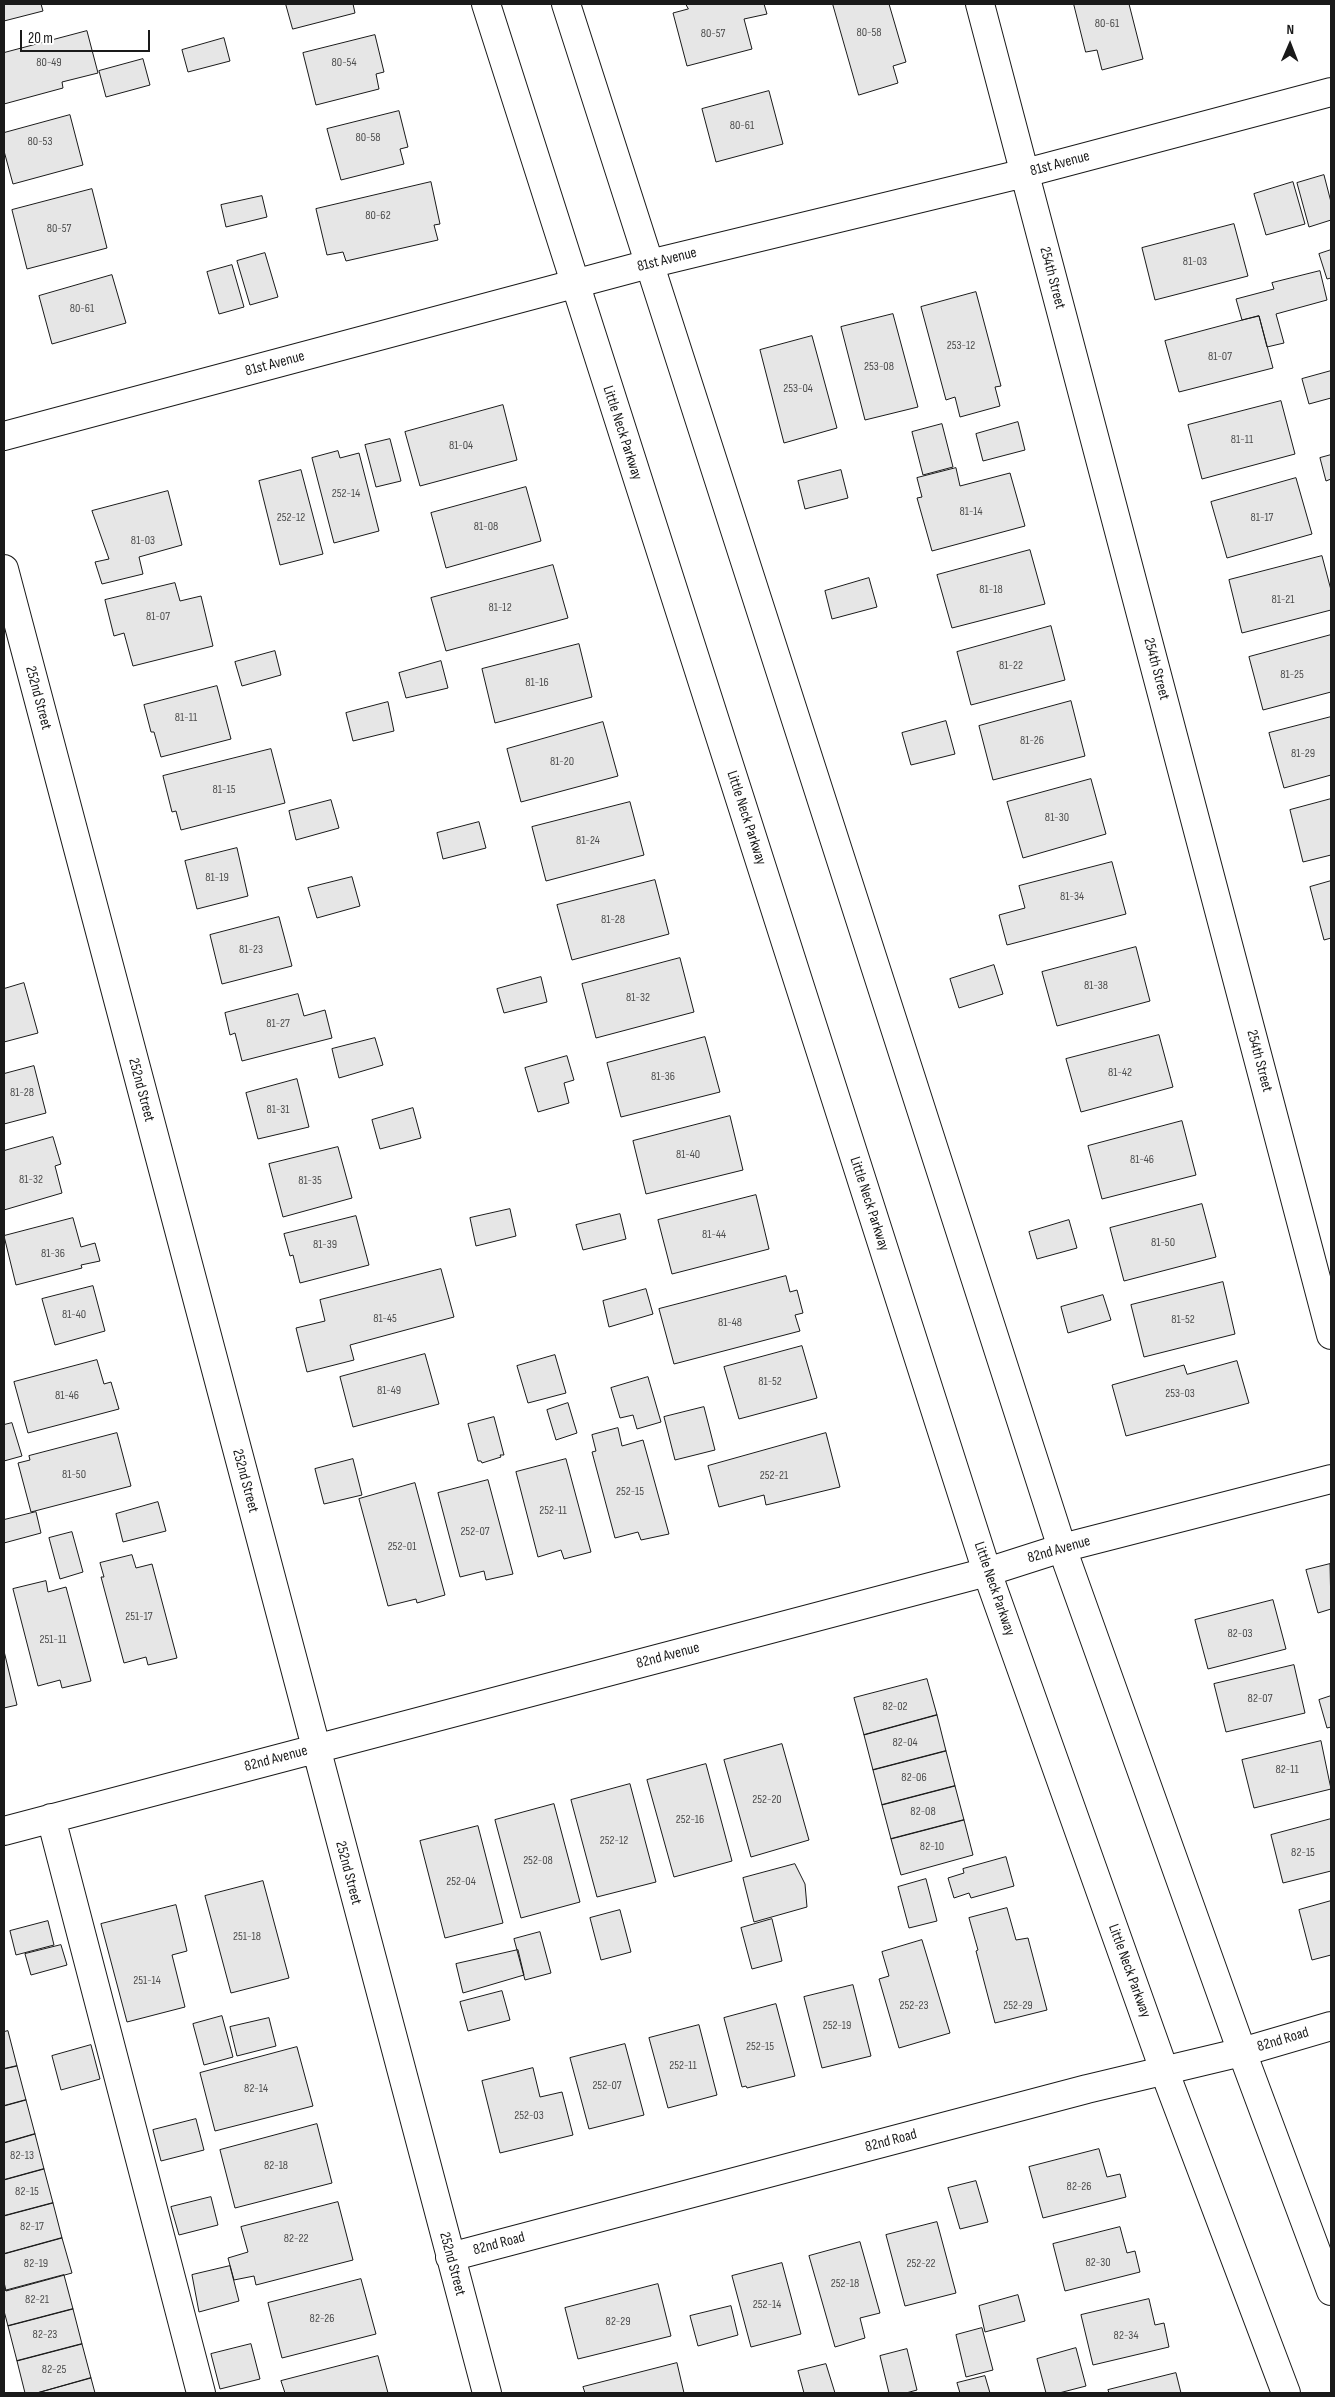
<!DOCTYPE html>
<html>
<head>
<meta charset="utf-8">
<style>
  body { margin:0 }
  #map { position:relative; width:1335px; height:2397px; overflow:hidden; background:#fff; font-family:"Sofia Sans Condensed",sans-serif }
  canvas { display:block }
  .frame { position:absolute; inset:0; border:5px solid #1a1a1a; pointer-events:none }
  .north { position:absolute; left:1265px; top:20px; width:50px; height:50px; -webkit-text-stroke:4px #fff; paint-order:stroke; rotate:1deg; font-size:14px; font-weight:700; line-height:20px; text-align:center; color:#1a1a1a }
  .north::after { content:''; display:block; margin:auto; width:18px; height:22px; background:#1a1a1a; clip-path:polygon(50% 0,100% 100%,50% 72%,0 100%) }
  .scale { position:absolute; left:20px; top:30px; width:130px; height:22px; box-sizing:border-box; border:2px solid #1a1a1a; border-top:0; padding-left:6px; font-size:15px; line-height:18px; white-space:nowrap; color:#1a1a1a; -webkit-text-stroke:4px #fff; paint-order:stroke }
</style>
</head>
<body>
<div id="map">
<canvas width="1335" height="2397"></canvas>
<div class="frame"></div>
<div class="north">N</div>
<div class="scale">20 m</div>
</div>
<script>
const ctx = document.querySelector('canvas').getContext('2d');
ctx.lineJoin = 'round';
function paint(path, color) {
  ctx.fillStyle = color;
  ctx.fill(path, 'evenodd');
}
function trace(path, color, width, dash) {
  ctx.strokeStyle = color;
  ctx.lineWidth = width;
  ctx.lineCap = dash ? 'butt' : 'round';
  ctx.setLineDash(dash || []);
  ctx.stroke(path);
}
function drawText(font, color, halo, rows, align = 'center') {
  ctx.font = font + ' "Sofia Sans Condensed",sans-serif';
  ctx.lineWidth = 4;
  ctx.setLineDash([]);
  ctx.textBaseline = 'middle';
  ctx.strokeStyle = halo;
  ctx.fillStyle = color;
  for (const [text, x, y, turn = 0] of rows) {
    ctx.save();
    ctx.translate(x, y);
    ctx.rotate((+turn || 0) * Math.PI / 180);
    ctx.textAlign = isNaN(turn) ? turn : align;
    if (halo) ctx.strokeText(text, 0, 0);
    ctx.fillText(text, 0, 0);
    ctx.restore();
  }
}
const building = new Path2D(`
  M4,4H41L43,11L4,21Z
  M286,4H353L355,13L293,29Z
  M686,4H764L767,14L744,19L752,49L687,66L673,13L688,9Z
  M833,4H889L906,62L893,66L898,83L859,95Z
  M1074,4H1129L1143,59L1102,70L1097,50L1086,52Z
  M87,31L98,73L62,82L63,88L4,104V53Z
  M375,35L384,72L376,74L379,89L316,105L303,53Z
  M224,38L230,61L188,72L182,50Z
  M143,59L150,85L106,97L99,71Z
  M769,91L783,144L716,162L702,109Z
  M399,111L408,147L400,149L404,164L341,180L327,129Z
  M70,115L83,165L13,184L4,151V133Z
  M1324,175L1331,202V220L1309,227L1297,183Z
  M431,182L440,224L434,225L438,240L346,261L343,252L327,255L316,209Z
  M1293,182L1305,224L1266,235L1254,194Z
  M92,189L107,248L27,269L12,210Z
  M262,196L267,217L226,227L221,205Z
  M1234,224L1248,276L1155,300L1142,248Z
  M1331,250V278L1327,279L1319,254Z
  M265,253L278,297L250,305L237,261Z
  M232,265L244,307L219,314L207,272Z
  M1320,271L1327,300L1276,314L1284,343L1267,347L1259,316L1242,320L1236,299L1274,289L1272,283Z
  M112,275L126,323L52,344L39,296Z
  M976,292L1001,386L995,387L1000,406L960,417L955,397L946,400L921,307Z
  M893,314L918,407L865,420L841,327Z
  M1259,316L1273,368L1179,392L1165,341Z
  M812,336L837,428L784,443L760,350Z
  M1331,371V398L1309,404L1302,379Z
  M1281,401L1295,454L1202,479L1188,425Z
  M503,405L517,460L420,486L405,432Z
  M1018,422L1025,450L983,461L976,434Z
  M942,424L953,467L923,475L912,432Z
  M390,439L401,481L376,487L365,445Z
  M338,451L340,458L359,453L379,531L334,543L312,458Z
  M1331,455V479L1326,481L1320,458Z
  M956,468L960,486L1010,473L1025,526L932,551L917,498L922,497L917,478Z
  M301,470L323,554L280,565L259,481Z
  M841,470L848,498L805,509L798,481Z
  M1296,478L1312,534L1227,558L1211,502Z
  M526,487L541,541L446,568L431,513Z
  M168,491L182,545L139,557L143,574L102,584L95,562L109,559L92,511Z
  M1030,550L1045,604L952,628L937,575Z
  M1322,556L1331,590V610L1242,633L1229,580Z
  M553,565L568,618L446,651L431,598Z
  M869,578L877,607L832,619L825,591Z
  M175,583L180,601L201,596L213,646L133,666L124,633L114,636L105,600Z
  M1051,626L1065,680L971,705L957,652Z
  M1331,635V692L1263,710L1249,657Z
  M579,644L592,697L495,723L482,669Z
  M275,651L281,675L242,686L235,662Z
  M441,661L448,688L406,698L399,673Z
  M217,686L231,739L161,757L154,732H151L144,705Z
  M1071,701L1085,756L993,780L979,726Z
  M388,702L394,731L353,741L346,713Z
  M1331,717V775L1284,788L1269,733Z
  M946,721L955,754L911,765L902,733Z
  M603,722L618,776L521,802L507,749Z
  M271,749L285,803L181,830L176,811L172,812L163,776Z
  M1091,779L1106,834L1023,858L1007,802Z
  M1331,799V855L1303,862L1290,810Z
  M331,800L339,828L296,840L289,811Z
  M630,802L644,855L546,881L532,827Z
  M479,822L486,848L443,859L437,833Z
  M237,848L248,896L197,909L185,861Z
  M1112,862L1126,914L1007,945L999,915L1025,908L1019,886Z
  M352,877L360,906L317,918L308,888Z
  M655,880L669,934L572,960L557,905Z
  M1331,881V938L1324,940L1310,887Z
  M279,917L292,966L222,984L210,935Z
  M1136,947L1150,1001L1057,1026L1042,972Z
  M680,958L694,1012L596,1038L582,984Z
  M994,965L1003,994L959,1008L950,979Z
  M541,977L547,1002L504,1013L497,989Z
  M24,983L38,1033L4,1042V989Z
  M298,994L304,1016L325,1010L332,1038L242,1061L235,1033L230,1035L225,1013Z
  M1159,1035L1173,1087L1081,1112L1066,1059Z
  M705,1037L720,1092L621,1117L607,1063Z
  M375,1038L383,1065L339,1078L332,1049Z
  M567,1056L574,1080L564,1083L569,1103L538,1112L525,1068Z
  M34,1066L46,1113L4,1124V1074Z
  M297,1079L309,1127L258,1139L246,1093Z
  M413,1108L421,1138L380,1149L372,1120Z
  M730,1116L743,1170L646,1194L633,1141Z
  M1182,1121L1196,1175L1102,1199L1088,1146Z
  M53,1137L61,1164L55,1166L62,1193L4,1210V1151Z
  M338,1147L352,1198L283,1217L269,1164Z
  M756,1195L769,1249L672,1274L658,1220Z
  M1202,1204L1216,1257L1124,1281L1110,1228Z
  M510,1209L516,1236L476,1246L470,1218Z
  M620,1214L626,1239L583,1250L576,1225Z
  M356,1216L369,1265L300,1283L293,1255L290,1256L284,1234Z
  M73,1218L81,1247L95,1243L100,1261L81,1265L82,1268L16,1285L4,1236Z
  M1069,1220L1077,1248L1037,1259L1029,1232Z
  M441,1269L454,1317L350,1345L354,1360L307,1372L296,1328L325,1321L320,1300Z
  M786,1276L790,1292L797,1290L803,1313L795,1315L800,1331L674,1364L659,1309Z
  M1223,1282L1235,1334L1144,1357L1131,1305Z
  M93,1286L105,1331L55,1345L42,1299Z
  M646,1289L653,1314L609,1327L603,1301Z
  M1103,1295L1111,1320L1068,1333L1061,1307Z
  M802,1346L817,1398L739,1419L724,1367Z
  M425,1354L439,1404L353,1427L340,1377Z
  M555,1355L566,1393L528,1403L517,1366Z
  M97,1360L104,1384L111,1382L119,1409L28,1433L14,1382Z
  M1237,1361L1249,1403L1126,1436L1112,1385L1184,1365L1187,1374Z
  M648,1377L661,1422L637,1429L633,1415L620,1418L611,1388Z
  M568,1403L577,1433L556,1440L547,1410Z
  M704,1407L715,1450L675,1460L664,1417Z
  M494,1417L504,1455H500L501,1457L482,1463L481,1461H478L468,1424Z
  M12,1423L22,1456L4,1461V1425Z
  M618,1428L622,1446L643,1440L669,1534L641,1540L638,1532L615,1538L592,1452L596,1451L592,1435Z
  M117,1433L131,1486L31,1512L18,1463L30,1460L29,1456Z
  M826,1433L840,1487L766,1505L764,1495L719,1507L708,1466Z
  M353,1459L362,1495L324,1504L315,1469Z
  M566,1459L591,1552L564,1559L561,1550L538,1557L516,1472Z
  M488,1480L513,1574L486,1580L484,1571L460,1577L438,1493Z
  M415,1483L445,1595L417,1603L416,1599L388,1606L359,1499Z
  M158,1502L166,1531L123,1542L116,1514Z
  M36,1512L41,1533L4,1543V1520Z
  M72,1532L83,1572L60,1579L49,1538Z
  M132,1555L136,1568L152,1564L177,1658L148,1665L146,1657L124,1663L101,1577H104L100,1563Z
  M1330,1564L1331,1609L1318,1613L1306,1570Z
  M46,1581L48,1592L66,1587L91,1681L62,1688L60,1680L38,1686L13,1589Z
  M1273,1600L1286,1649L1208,1669L1195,1620Z
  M4,1651L17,1705L4,1708Z
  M1294,1665L1305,1713L1226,1732L1214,1684Z
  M927,1679L937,1715L864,1735L854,1698Z
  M1331,1696V1727L1327,1728L1319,1700Z
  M937,1715L946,1751L873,1770L864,1735Z
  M1321,1741L1331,1789L1254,1808L1242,1760Z
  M782,1744L809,1840L751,1857L724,1760Z
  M946,1751L955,1786L882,1805L873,1770Z
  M706,1764L732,1861L674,1877L647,1780Z
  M630,1784L656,1882L597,1897L571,1800Z
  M955,1786L964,1820L891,1839L882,1805Z
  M554,1804L580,1902L521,1918L495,1820Z
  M1331,1819V1871L1283,1883L1271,1835Z
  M964,1820L973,1855L901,1875L891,1839Z
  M478,1826L503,1923L445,1938L420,1841Z
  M1006,1857L1014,1886L971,1898L969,1893L954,1898L948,1878L964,1873L963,1869Z
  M795,1864L805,1884L807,1907L754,1922L743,1878Z
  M926,1879L937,1921L909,1928L898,1887Z
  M263,1881L289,1978L231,1993L205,1896Z
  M1331,1901V1955L1312,1960L1299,1910Z
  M176,1905L187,1951L172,1955L185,2007L127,2022L101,1924Z
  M1007,1908L1016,1940L1028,1938L1047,2010L995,2023L976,1951L978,1950L969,1918Z
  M620,1910L631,1952L601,1960L590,1918Z
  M772,1919L782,1961L752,1969L741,1928Z
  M48,1921L54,1945L16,1955L10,1931Z
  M540,1932L551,1973L525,1980L514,1939Z
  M922,1940L950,2033L899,2048L879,1979L889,1976L882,1952Z
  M61,1945L67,1965L31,1975L25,1954Z
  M518,1950L524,1975L463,1993L456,1964Z
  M853,1985L871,2056L822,2068L804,1997Z
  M502,1991L510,2020L468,2031L460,2002Z
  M776,2004L795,2076L747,2088L746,2086L742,2087L724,2018Z
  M222,2016L233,2057L204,2065L193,2024Z
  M269,2018L276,2046L237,2056L230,2027Z
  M699,2025L717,2095L668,2108L649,2038Z
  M8,2031L17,2066L4,2069V2032Z
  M625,2044L644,2115L589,2129L570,2058Z
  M91,2045L100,2079L61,2090L52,2056Z
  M297,2047L313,2106L215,2131L200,2073Z
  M17,2066L26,2100L4,2106V2069Z
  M533,2068L540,2097L562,2092L573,2135L500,2153L482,2081Z
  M26,2100L35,2134L4,2143V2106Z
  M196,2119L204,2150L161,2161L153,2130Z
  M317,2124L332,2183L235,2208L220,2150Z
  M35,2134L44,2169L4,2180V2143Z
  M1099,2149L1107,2177L1120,2174L1126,2197L1043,2218L1029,2167Z
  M44,2169L53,2203L4,2216V2180Z
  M976,2181L988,2222L960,2229L948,2188Z
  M211,2197L218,2225L179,2235L171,2207Z
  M338,2202L353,2260L256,2285L254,2276L234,2280L228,2258L248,2252L241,2227Z
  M53,2203L62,2238L4,2254V2216Z
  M937,2222L956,2293L905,2306L886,2235Z
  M1120,2227L1127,2253L1135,2251L1140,2272L1065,2291L1053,2244Z
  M62,2238L72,2273L6,2291L4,2282V2254Z
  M860,2242L880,2313L860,2318L865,2338L835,2347L809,2256Z
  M782,2263L801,2334L751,2347L732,2276Z
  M230,2266L239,2301L199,2312L192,2275Z
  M64,2275L73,2309L8,2326L4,2311V2291Z
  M361,2279L376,2334L282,2358L268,2303Z
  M658,2284L671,2336L578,2359L565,2308Z
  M1018,2295L1025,2321L985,2332L979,2306Z
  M1149,2299L1155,2325L1164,2323L1169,2347L1093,2365L1081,2315Z
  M731,2306L738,2335L698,2346L690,2316Z
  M73,2309L82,2344L17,2361L8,2326Z
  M982,2328L993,2370L966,2377L956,2335Z
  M82,2344L91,2378L37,2393H25L17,2361Z
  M251,2344L260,2379L220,2389L211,2354Z
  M1076,2348L1086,2386L1059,2393H1046L1037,2359Z
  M907,2349L917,2390L906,2393H889L880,2356Z
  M378,2356L388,2393H285L281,2381Z
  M677,2363L684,2393H585L583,2387Z
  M826,2364L835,2393H804L798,2371Z
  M1176,2373L1181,2393H1109L1108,2390Z
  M985,2376L990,2393H960L957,2383Z
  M91,2378L95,2393H37Z`);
paint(building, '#e6e6e6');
trace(building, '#1a1a1a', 1);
const minor = new Path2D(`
  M980,4L1331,1335
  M4,436L649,264L1025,173L1331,92
  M4,569L487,2393
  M51,1818L201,2393
  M4,1831L987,1572L1062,1548L1331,1479
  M450,2257L1087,2089L1242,2052L1331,2026`);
const major = new Path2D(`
  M486,4L987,1572L1164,2070L1286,2393
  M566,4L1062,1548L1242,2052L1331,2291`);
trace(minor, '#1a1a1a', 30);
trace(major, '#1a1a1a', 30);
trace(minor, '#fff', 28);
trace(major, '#fff', 28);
drawText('12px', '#4d4d4d', null, [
  ["80-61",1107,24],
  ["80-58",869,33],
  ["80-57",713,34],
  ["80-49",49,63],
  ["80-54",344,63],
  ["80-61",742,126],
  ["80-58",368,138],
  ["80-53",40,142],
  ["80-62",378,216],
  ["80-57",59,229],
  ["81-03",1195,262],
  ["80-61",82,309],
  ["253-12",961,346],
  ["81-07",1220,357],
  ["253-08",879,367],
  ["253-04",798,389],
  ["81-11",1242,440],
  ["81-04",461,446],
  ["252-14",346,494],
  ["81-14",971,512],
  ["252-12",291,518],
  ["81-17",1262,518],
  ["81-08",486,527],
  ["81-03",143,541],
  ["81-18",991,590],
  ["81-21",1283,600],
  ["81-12",500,608],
  ["81-07",158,617],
  ["81-22",1011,666],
  ["81-25",1292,675],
  ["81-16",537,683],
  ["81-11",186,718],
  ["81-26",1032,741],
  ["81-29",1303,754],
  ["81-20",562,762],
  ["81-15",224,790],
  ["81-30",1057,818],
  ["81-24",588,841],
  ["81-19",217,878],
  ["81-34",1072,897],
  ["81-28",613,920],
  ["81-23",251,950],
  ["81-38",1096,986],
  ["81-32",638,998],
  ["81-27",278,1024],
  ["81-42",1120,1073],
  ["81-36",663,1077],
  ["81-28",22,1093],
  ["81-31",278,1110],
  ["81-40",688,1155],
  ["81-46",1142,1160],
  ["81-32",31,1180],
  ["81-35",310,1181],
  ["81-44",714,1235],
  ["81-50",1163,1243],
  ["81-39",325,1245],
  ["81-36",53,1254],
  ["81-40",74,1315],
  ["81-45",385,1319],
  ["81-52",1183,1320],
  ["81-48",730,1323],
  ["81-52",770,1382],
  ["81-49",389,1391],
  ["253-03",1180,1394],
  ["81-46",67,1396],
  ["81-50",74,1475],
  ["252-21",774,1476],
  ["252-15",630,1492],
  ["252-11",553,1511],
  ["252-07",475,1532],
  ["252-01",402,1547],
  ["251-17",139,1617],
  ["82-03",1240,1634],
  ["251-11",53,1640],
  ["82-07",1260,1699],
  ["82-02",895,1707],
  ["82-04",905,1743],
  ["82-11",1287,1770],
  ["82-06",914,1778],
  ["252-20",767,1800],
  ["82-08",923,1812],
  ["252-16",690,1820],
  ["252-12",614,1841],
  ["82-10",932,1847],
  ["82-15",1303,1853],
  ["252-08",538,1861],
  ["252-04",461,1882],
  ["251-18",247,1937],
  ["251-14",147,1981],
  ["252-23",914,2006],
  ["252-29",1018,2006],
  ["252-19",837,2026],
  ["252-15",760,2047],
  ["252-11",683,2066],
  ["252-07",607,2086],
  ["82-14",256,2089],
  ["252-03",529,2116],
  ["82-13",22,2156],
  ["82-18",276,2166],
  ["82-26",1079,2187],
  ["82-15",27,2192],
  ["82-17",32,2227],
  ["82-22",296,2239],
  ["82-30",1098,2263],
  ["82-19",36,2264],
  ["252-22",921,2264],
  ["252-18",845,2284],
  ["82-21",37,2300],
  ["252-14",767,2305],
  ["82-26",322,2319],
  ["82-29",618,2322],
  ["82-23",45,2335],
  ["82-34",1126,2336],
  ["82-25",54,2370]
]);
drawText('15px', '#1a1a1a', '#fff', [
  ["81st Avenue",1060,164,-15],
  ["81st Avenue",667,260,-14],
  ["254th Street",1052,278,75],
  ["81st Avenue",275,364,-15],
  ["Little Neck Parkway",622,433,72],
  ["254th Street",1156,669,75],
  ["252nd Street",38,698,75],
  ["Little Neck Parkway",746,818,72],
  ["254th Street",1259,1061,75],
  ["252nd Street",141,1090,75],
  ["Little Neck Parkway",869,1204,72],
  ["252nd Street",245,1481,75],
  ["82nd Avenue",1059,1550,-16],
  ["Little Neck Parkway",994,1589,71],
  ["82nd Avenue",668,1656,-15],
  ["82nd Avenue",276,1759,-15],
  ["252nd Street",348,1873,75],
  ["Little Neck Parkway",1129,1971,70],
  ["82nd Road",1283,2040,-17],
  ["82nd Road",891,2141,-15],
  ["82nd Road",499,2244,-15],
  ["252nd Street",452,2264,75]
]);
</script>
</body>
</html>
